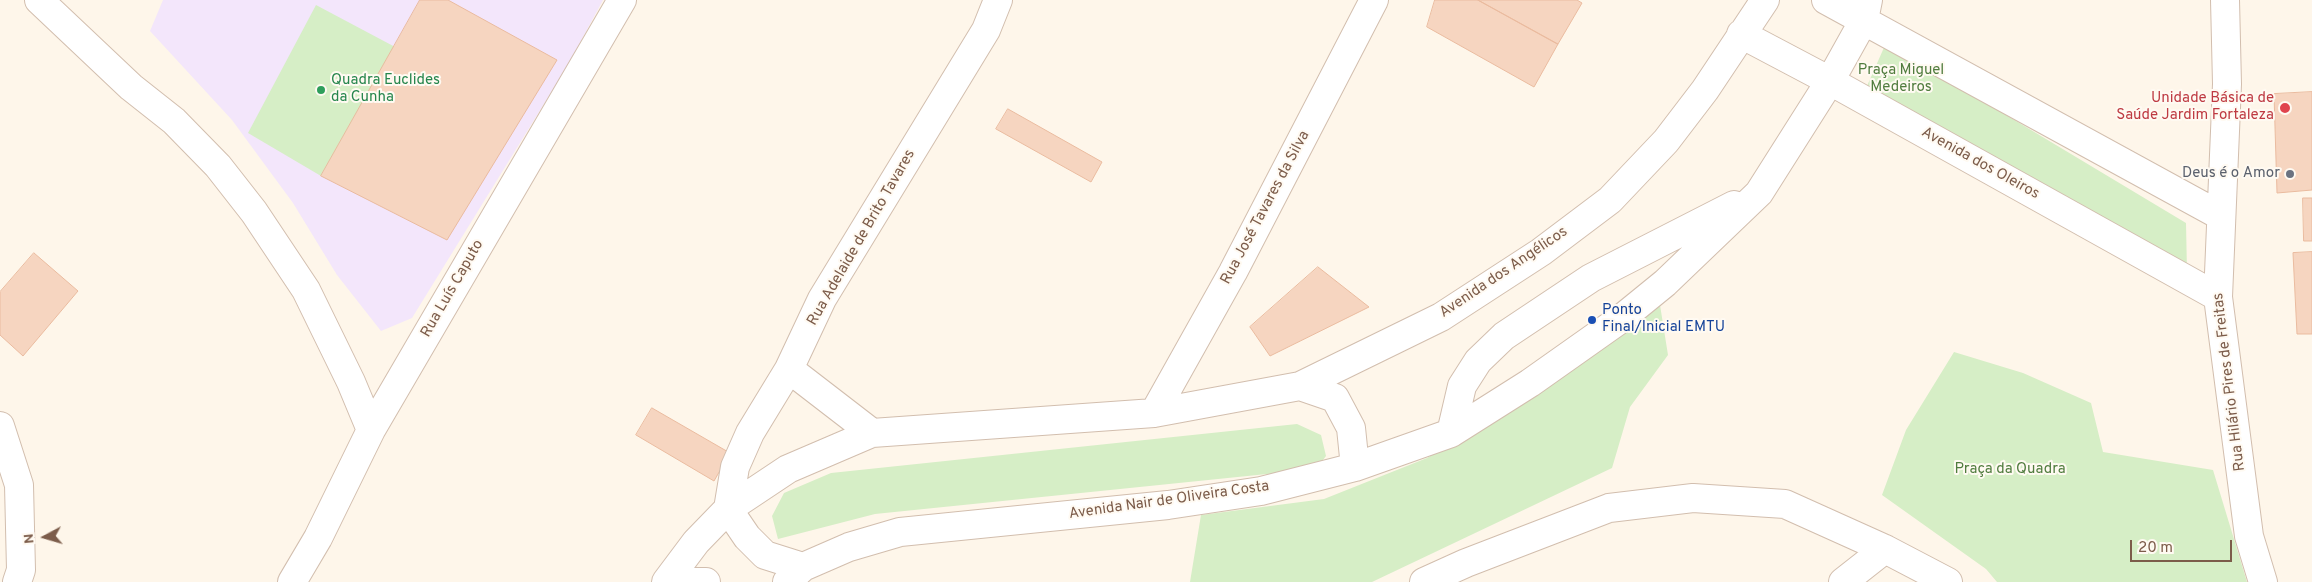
<!DOCTYPE html>
<html>
<head>
<meta charset="utf-8">
<style>
  body { margin:0 }
  #map { position:relative; width:2312px; height:582px; overflow:hidden; background:#fef6ea; font-family:Overpass,sans-serif }
  canvas { display:block }
  .north { position:absolute; left:20px; top:512px; width:50px; height:50px; -webkit-text-stroke:4px #fffaf2; paint-order:stroke; rotate:264deg; font-size:14px; font-weight:700; line-height:20px; text-align:center; color:#7c5c4a }
  .north::after { content:''; display:block; margin:auto; width:18px; height:22px; background:#7c5c4a; clip-path:polygon(50% 0,100% 100%,50% 72%,0 100%) }
  .scale { position:absolute; left:2130px; top:540px; width:102px; height:22px; box-sizing:border-box; border:2px solid #7c5c4a; border-top:0; padding-left:6px; font-size:15px; line-height:18px; white-space:nowrap; color:#7c5c4a; -webkit-text-stroke:4px #fffaf2; paint-order:stroke }
</style>
</head>
<body>
<div id="map">
<canvas width="2312" height="582"></canvas>
<div class="north">N</div>
<div class="scale">20 m</div>
</div>
<script>
const ctx = document.querySelector('canvas').getContext('2d');
ctx.lineJoin = 'round';
function paint(path, color) {
  ctx.fillStyle = color;
  ctx.fill(path, 'evenodd');
}
function trace(path, color, width, dash) {
  ctx.strokeStyle = color;
  ctx.lineWidth = width;
  ctx.lineCap = dash ? 'butt' : 'round';
  ctx.setLineDash(dash || []);
  ctx.stroke(path);
}
function drawText(font, color, halo, rows, align = 'center') {
  ctx.font = font + ' Overpass,sans-serif';
  ctx.lineWidth = 4;
  ctx.setLineDash([]);
  ctx.textBaseline = 'middle';
  ctx.strokeStyle = halo;
  ctx.fillStyle = color;
  for (const [text, x, y, turn = 0] of rows) {
    ctx.save();
    ctx.translate(x, y);
    ctx.rotate((+turn || 0) * Math.PI / 180);
    ctx.textAlign = isNaN(turn) ? turn : align;
    if (halo) ctx.strokeText(text, 0, 0);
    ctx.fillText(text, 0, 0);
    ctx.restore();
  }
}
paint(new Path2D(`
  M163,0H603L568,65L412,318L381,331L337,275L293,203L232,120L150,31Z`), '#f3e6fb');
paint(new Path2D(`
  M316,5L397,48L321,176L248,133Z
  M1886,43L2186,223L2187,272L1867,86Z
  M1660,305L1668,355L1630,407L1612,468L1372,582H1190L1201,515L1324,499L1427,458L1557,381Z
  M1954,352L2023,373L2091,403L2103,452L2213,470L2247,582H1997L1986,569L1882,495L1906,430Z
  M1297,424L1321,435L1326,456L1316,469L875,514L778,539L772,516L784,493L831,473Z`), '#d6eec6');
const building = new Path2D(`
  M420,0H448L557,60L447,240L321,176Z
  M1435,0H1478L1558,44L1534,87L1427,27Z
  M1478,0H1577L1582,3L1558,44Z
  M2312,92V190L2277,193L2274,94Z
  M1008,109L1102,162L1091,182L996,129Z
  M2303,198H2312V241H2304Z
  M2312,252V334H2297L2293,253Z
  M34,253L78,291L23,356L0,335V292Z
  M1318,267L1369,307L1270,356L1250,327Z
  M652,408L730,453L714,481L636,435Z`);
paint(building, '#f6d5c0');
trace(building, '#eabb9f', 1);
const street = new Path2D(`
  M39,0L131,87L174,121L218,166L254,212L306,290L351,382L371,430
  M1826,0L2221,216
  M2225,0L2227,84L2218,297L2249,536L2263,582
  M1741,34L1830,81L2218,297
  M789,369L872,433
  M1300,386L1335,398L1351,428L1355,467
  M1154,413L1233,272L1374,0
  M0,426L19,485L21,570L17,582
  M1451,433L1462,386L1478,361L1504,336L1591,278L1734,205
  M803,567L765,555L747,537L728,509L735,467L750,433L789,369L822,299L986,30L998,0
  M292,582L318,538L371,430L622,0
  M666,582L696,542L728,509L788,469L872,433L1154,413L1300,386L1441,317L1541,252L1610,200L1666,141L1705,90L1765,0
  M684,582H706
  M787,582L803,567L849,547L900,532L1168,505L1261,491L1355,467L1451,433L1530,383L1622,318L1665,283L1759,193L1830,81L1864,20L1868,0
  M1424,582L1466,563L1609,508L1693,498L1785,504L1885,549L1948,582
  M1843,582L1885,549`);
trace(street, '#d2beae', 30);
trace(street, '#fff', 28);
for (const [x, y, r, color] of [
  [321,90,5,"#2e9e5b"],
  [2285,108,6,"#e0444e"],
  [2290,174,5,"#6b7280"],
  [1592,320,5,"#1a4fb4"]
]) {
  const dot = new Path2D();
  dot.arc(x, y, r, 0, 2 * Math.PI);
  ctx.fillStyle = color;
  ctx.fill(dot);
  trace(dot, '#fffaf2', 2);
}
drawText('15px', '#507c3e', '#fffaf2', [
  ["Praça Miguel",1901,71],
  ["Medeiros",1901,88],
  ["Praça da Quadra",2010,470]
]);
drawText('15px', '#27864d', '#fffaf2', [
  ["Quadra Euclides",331,81],
  ["da Cunha",331,98]
], 'left');
drawText('15px', '#be3a42', '#fffaf2', [
  ["Unidade Básica de",2274,99],
  ["Saúde Jardim Fortaleza",2274,116]
], 'right');
drawText('15px', '#7c5c4a', '#fffaf2', [
  ["Avenida dos Oleiros",1980,164,29],
  ["Rua José Tavares da Silva",1266,208,-62],
  ["Rua Adelaide de Brito Tavares",862,238,-60],
  ["Avenida dos Angélicos",1504,273,-34],
  ["Rua Luís Caputo",453,289,-60],
  ["Rua Hilário Pires de Freitas",2230,382,-97],
  ["Avenida Nair de Oliveira Costa",1169,501,-8]
]);
drawText('15px', '#5b616d', '#fffaf2', [
  ["Deus é o Amor",2280,174]
], 'right');
drawText('15px', '#164399', '#fffaf2', [
  ["Ponto",1602,311],
  ["Final/Inicial EMTU",1602,328]
], 'left');
</script>
</body>
</html>
